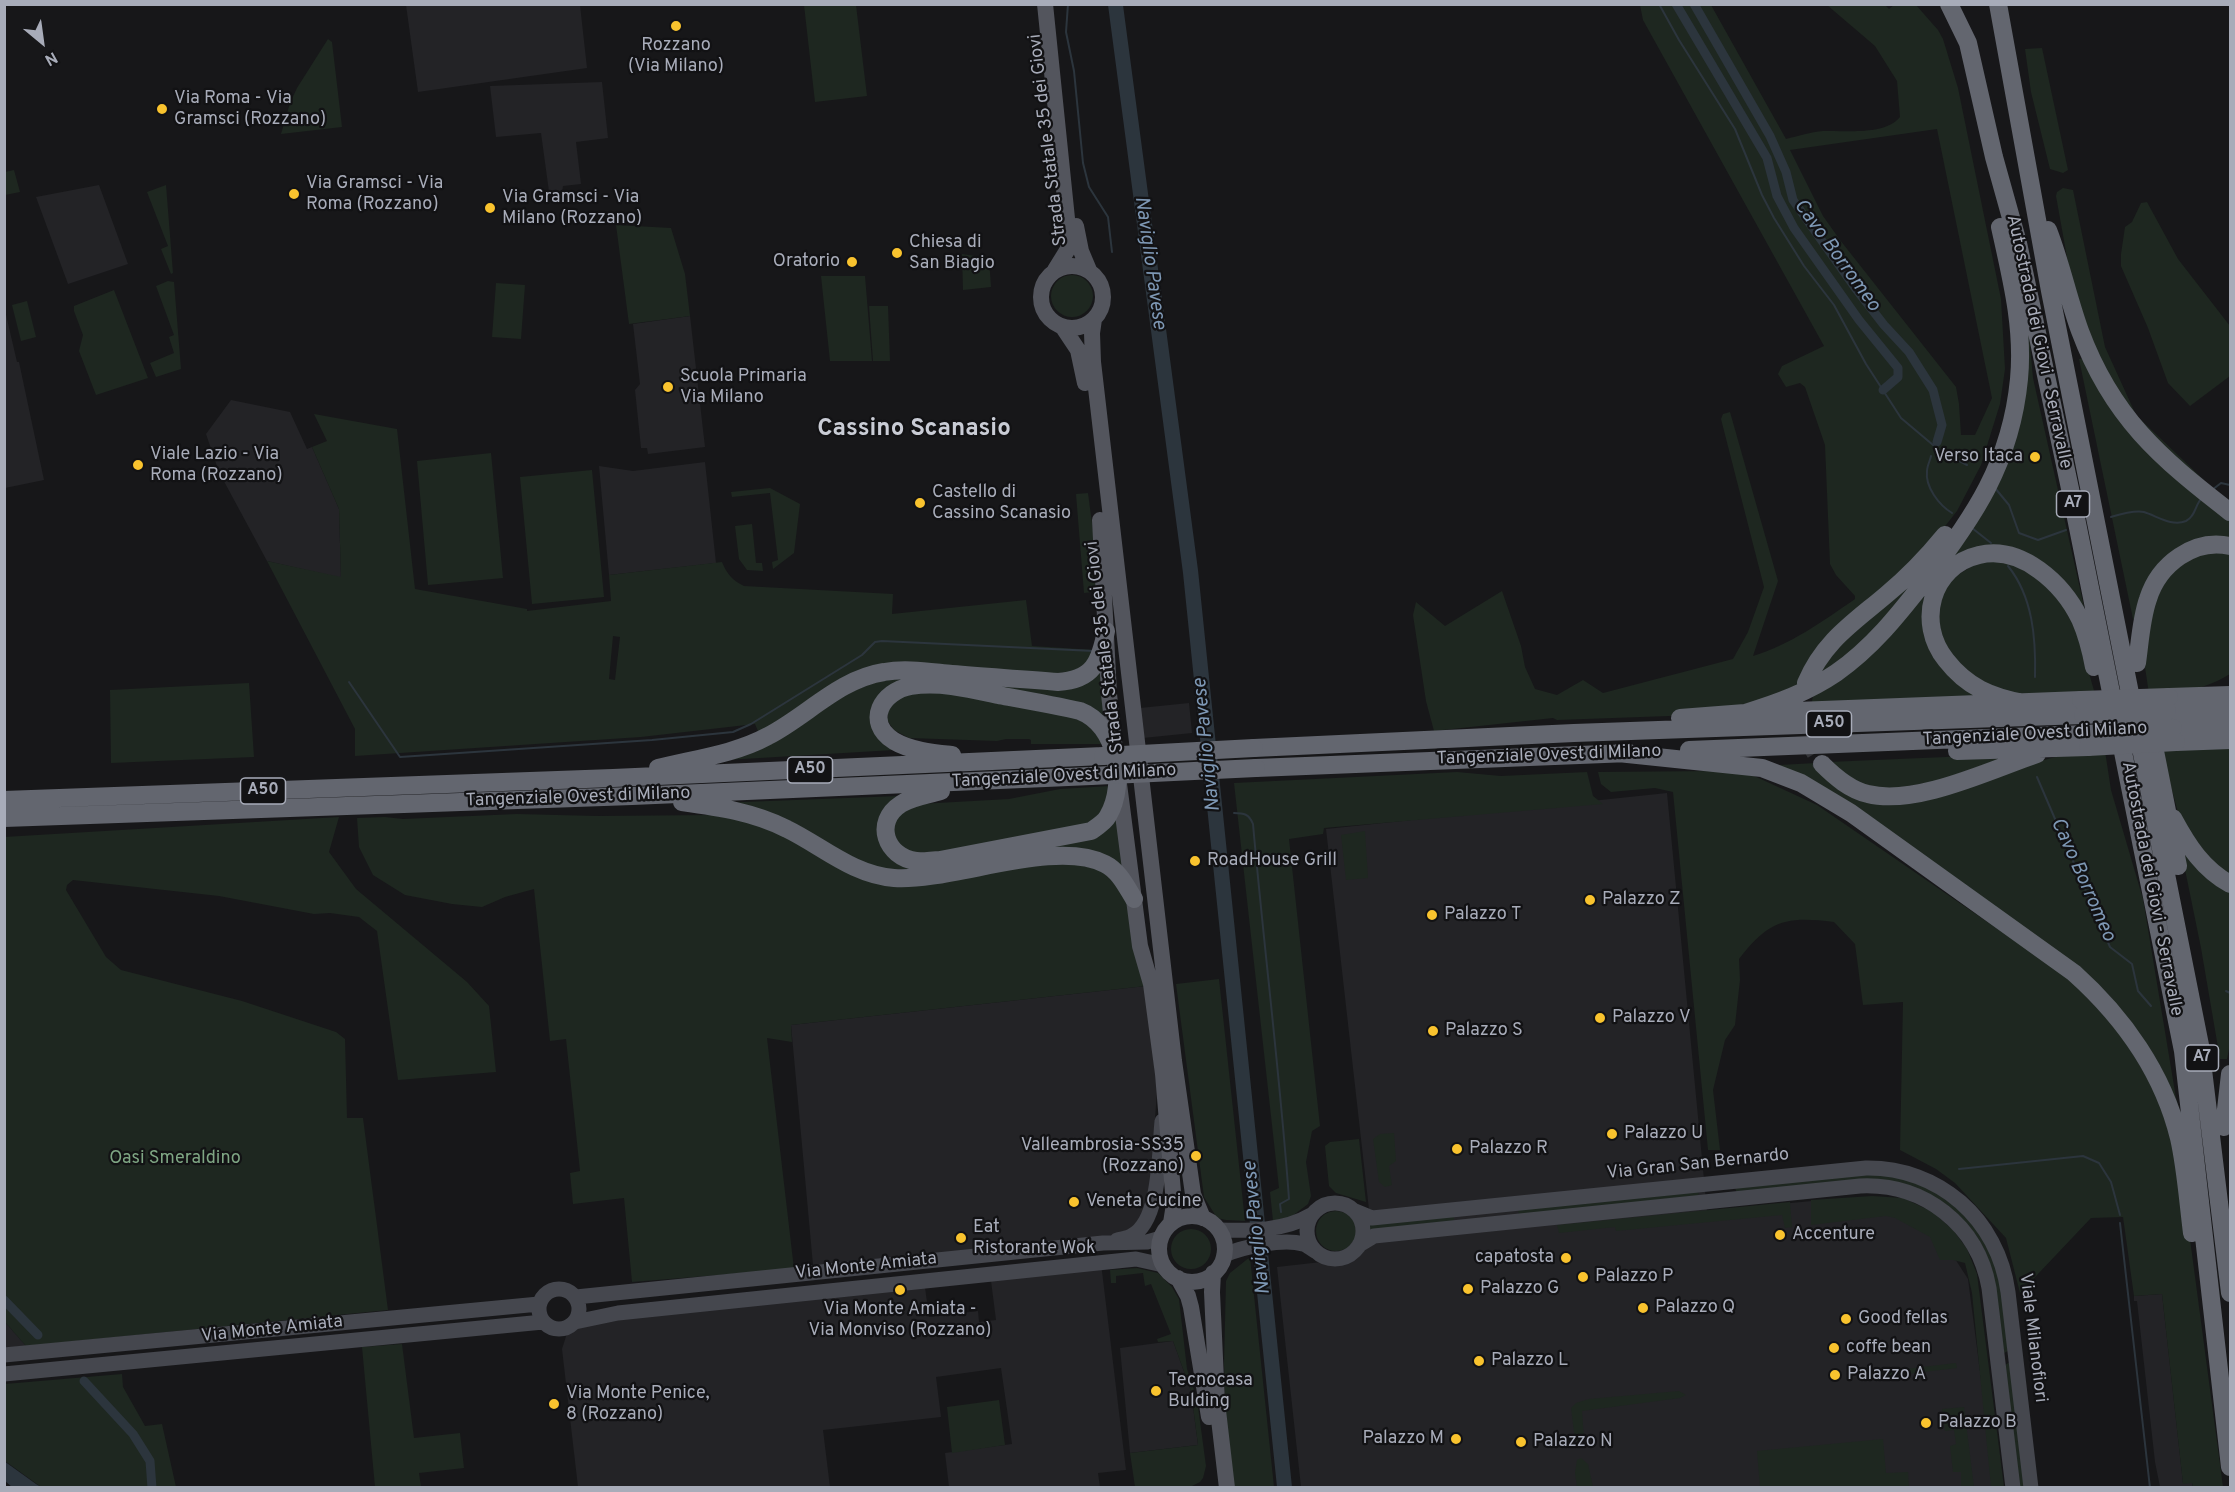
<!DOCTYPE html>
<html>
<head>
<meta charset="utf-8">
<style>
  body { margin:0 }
  #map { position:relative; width:2235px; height:1492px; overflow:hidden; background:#171719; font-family:Overpass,sans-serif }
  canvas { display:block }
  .frame { position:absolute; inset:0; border:6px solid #a8acb9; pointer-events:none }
  .north { position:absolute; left:12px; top:12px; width:60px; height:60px; -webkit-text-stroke:4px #121214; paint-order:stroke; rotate:151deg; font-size:16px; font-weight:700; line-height:24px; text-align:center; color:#a8acb9 }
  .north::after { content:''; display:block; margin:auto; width:21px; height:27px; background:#a8acb9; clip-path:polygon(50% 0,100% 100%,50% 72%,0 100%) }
</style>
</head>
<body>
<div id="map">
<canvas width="2235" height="1492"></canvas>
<div class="frame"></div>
<div class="north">N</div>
</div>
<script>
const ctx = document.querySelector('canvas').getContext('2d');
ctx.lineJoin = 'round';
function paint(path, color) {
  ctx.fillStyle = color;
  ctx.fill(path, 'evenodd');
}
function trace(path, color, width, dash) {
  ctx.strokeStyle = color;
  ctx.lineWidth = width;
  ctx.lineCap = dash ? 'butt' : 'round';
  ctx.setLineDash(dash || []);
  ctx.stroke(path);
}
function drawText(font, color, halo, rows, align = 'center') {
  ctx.font = font + ' Overpass,sans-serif';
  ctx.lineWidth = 4.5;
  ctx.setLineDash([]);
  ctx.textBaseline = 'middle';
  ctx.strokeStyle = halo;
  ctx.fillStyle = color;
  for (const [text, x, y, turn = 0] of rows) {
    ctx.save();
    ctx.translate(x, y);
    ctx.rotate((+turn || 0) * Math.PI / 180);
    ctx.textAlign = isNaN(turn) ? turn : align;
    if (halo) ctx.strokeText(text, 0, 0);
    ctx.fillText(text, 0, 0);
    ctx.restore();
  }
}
paint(new Path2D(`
  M406,5H580L587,68L418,92Z
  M602,82L608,138L576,142L581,184L563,186L561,200L550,199L541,133L496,137L490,86Z
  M99,185L128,264L68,284L36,197Z
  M4,306L17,362H19L44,480L5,488Z
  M690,316L705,447L648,454L647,448H641L635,390L640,384L633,324Z
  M231,400L290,412L307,449L312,447L339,509L341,578L267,561L219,472L206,434Z
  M705,462L716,563L609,575L599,466L633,471Z
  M1189,703L1192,733L1143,738L1140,708Z
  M1667,793L1707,1211L1812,1201L1932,1223L1968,1279L1995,1487H1301L1277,1267L1348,1259L1373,1245L1326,829Z
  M1146,986L1157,1091L1149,1203L1137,1227L1110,1237L813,1265L791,1025Z
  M1101,1263L1126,1470L1098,1473L1100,1487H949L945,1453L1012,1444L1001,1368L936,1377L941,1417L823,1430L830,1487H578L562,1349L569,1327L575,1322L924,1280L929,1317L978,1311L979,1322L996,1320L990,1273Z
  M2162,1294L2183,1483H2192L2193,1487H2160L2155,1462L2137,1301H2134V1296Z
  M5,1322L26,1346L5,1348Z
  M1173,1341L1191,1391L1198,1445L1130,1453L1120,1348Z`), '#232326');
paint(new Path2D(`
  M804,5H856L867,96L815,102Z
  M1640,5H1711L1786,139C1798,136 1811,132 1823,131C1846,130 1884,136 1900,117L1897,81L1875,46L1827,5H1885L1889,9L1894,5H1916L1938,30L1943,39L1958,88L2001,299L2005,369L2000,404L1981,465L1957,511L1924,553L1801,686L1780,697L1697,715L1557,720L1553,718L1434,731L1426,701L1413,615L1416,602L1445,626L1502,591L1521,646L1525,667L1535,689L1557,695L1583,680L1603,693L1733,659L1748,632L1764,587L1721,419L1723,414L1730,412L1778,581L1753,656C1790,645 1823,621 1855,599V596L1836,575L1830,564L1825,445L1805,387L1800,383L1786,387L1778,374L1782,366L1824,346L1643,20ZM1937,129L1992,398L1975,435H1961L1959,404L1956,387L1840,240L1823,216L1790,150Z
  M328,39L332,42L342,127L281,134L290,103L297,88Z
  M2042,48L2068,170L2063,173L2050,169L2031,92L2025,49Z
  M14,170L20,192L5,195V172Z
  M166,185L173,273L171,274L161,249L168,246L147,192Z
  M2063,188L2073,190L2105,347L2136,415L2204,480L2199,482L2136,422L2097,360L2070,274L2056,196L2057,192Z
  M2147,202L2178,259L2230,326V376L2190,406L2168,383L2148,328L2121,266V254L2125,227L2132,222L2141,203Z
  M616,225L671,228L685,274L690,316L629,324Z
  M962,254L989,258L991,287L963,290Z
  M1051 296a21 21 0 1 1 42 0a21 21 0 1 1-42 0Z
  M821,276H865L872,361H830Z
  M168,281L174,282L181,369L156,377L150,363L174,353L169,337L174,335L156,286Z
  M496,283L525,285L521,339L492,337Z
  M114,290L148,378L96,395L79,351L83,335L74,311V306Z
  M27,301L36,337L21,341L12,305Z
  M869,306H888L890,361H873Z
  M2024,317L2029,334L2033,378L2087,620L2045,568L1960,556L1924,631L1981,697L1811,708L1813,695L1851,671L1988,500Z
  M2086,358L2099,384L2230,520V540L2185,545L2135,619H2133L2079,359Z
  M314,414L397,429L415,589L527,609V611L611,601L609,575L722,562C727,574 732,580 744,586L893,594L892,614L1026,600L1032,646L1095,650L1096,656L1066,677L907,665L760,736L755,724L641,737L355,756V729L267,561L341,577L339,509L312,447L327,441ZM613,636L620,637L615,680L609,679Z
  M491,453L503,578L428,585L417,461Z
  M592,470L604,597L532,604L520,477Z
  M770,488L800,504L794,553L773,569L772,562L778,560L770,493L732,497L731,492Z
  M1088,493L1101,591L1084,593L1076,494Z
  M752,524L756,563H762L763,571L747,570L739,559L735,526Z
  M2201,552L2230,553V674C2202,691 2181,692 2149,694L2142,647L2148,613L2170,571Z
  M2008,561L2048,585L2074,621L2095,694L2025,698L1972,678L1953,661L1934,628L1946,582L1979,562Z
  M1914,578L1898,610L1821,678L1817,669L1828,655Z
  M1101,668L1107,720L924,681L877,706L894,750L726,760L832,700L893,675L1054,686Z
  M249,683L254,757L111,763L110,690Z
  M943,691L1081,717L1104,744H1031V740L1029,739H1006L997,741L909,738L894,730L887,720L889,705L907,693Z
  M2230,748V879L2214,865L2179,816L2161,750Z
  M2105,751L2111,790L2143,899L2176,1098L2184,1124L2117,1009L1779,765L1816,763L1855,795L2015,768L2066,754Z
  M2016,754L1909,791L1862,787L1828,762Z
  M1715,771L1750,774L1817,805L2066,976L2119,1031L2154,1089L2180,1164L2223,1487H2193L2192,1483L2183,1484L2162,1294L2134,1296L2123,1217L2091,1218L2020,1293L2006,1238L1955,1183L1936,1169L1900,1150L1903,1002L1863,1005L1855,944L1834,922C1786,916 1769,920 1739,959L1740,980L1735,1025L1725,1040L1713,1090L1720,1150H1708L1673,792L1655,788L1611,792L1601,784L1598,772Z
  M1457,772L1501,776L1587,772L1593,796L1603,804L1324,828L1323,834L1289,839L1320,1126L1312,1131L1306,1162L1311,1196L1308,1204L1291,1217L1273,1221L1270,1192L1279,1188L1234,783Z
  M1110,786L1108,802L1093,824L935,857L908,854L891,836L896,816L919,804L1009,799L1060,789Z
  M899,796L886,814L907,864L1116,817L1124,873L1101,858L923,873L879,871L717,803Z
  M517,814L597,816L714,815L761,823L852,872L1065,862L1102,870L1126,895L1146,986L791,1025L792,1042L767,1038L794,1269L632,1282L624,1198L573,1204L570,1173L580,1171L566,1039L550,1041L534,889L505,897L482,907L452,904L405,895L373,875L359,847L357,818L385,817L403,819Z
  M339,817L329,852L356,889L467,982L489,1006L496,1072L398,1080L377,931L359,917L330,913L314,914L219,896L73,880L67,885L66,890L106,957L121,970L242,1001L336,1032L345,1039L347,1118H363L388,1310L26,1346L5,1322L4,837Z
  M1365,831L1368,878L1346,880L1341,835Z
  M2180,845L2230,890V1044L2227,1059H2220L2201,948Z
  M1219,979L1245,1221L1226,1220L1217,1218L1204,1197L1176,984Z
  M1394,1133L1396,1161L1389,1166L1392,1185L1385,1187L1379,1182L1373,1139L1380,1134Z
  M1359,1139L1366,1202L1336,1193L1329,1186L1325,1146L1330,1142Z
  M1884,1172L1930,1188L1974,1221L2000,1272L2008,1351L2004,1353C1999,1323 1997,1273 1983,1247C1970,1221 1945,1205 1921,1190L1737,1193L1735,1188Z
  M1697,1189L1699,1193L1697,1197L1519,1216L1518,1208Z
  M1872,1196L1903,1198L1933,1212L1954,1231L1967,1249L1977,1274L2004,1487H1991L1972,1293L1965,1263L1953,1260H1940L1930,1237L1895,1218L1886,1216L1811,1225V1200Z
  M1790,1202L1792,1227L1785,1228L1782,1215L1616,1231L1615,1227L1559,1233L1557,1225Z
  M1316 1231a20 20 0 1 1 40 0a20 20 0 1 1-40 0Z
  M1454,1216V1220L1450,1224L1377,1231L1370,1229L1369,1225L1373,1222Z
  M1171 1249a20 20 0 1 1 40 0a20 20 0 1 1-40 0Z
  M1250,1257L1274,1487H1234L1226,1432L1224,1363L1226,1281L1230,1273Z
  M1137,1268L1158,1273L1172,1287L1179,1299L1187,1369L1197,1399L1206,1466L1203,1478L1200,1482L1190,1487H1135L1130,1453L1198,1445L1191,1391L1173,1341L1158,1342L1157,1339L1171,1334L1151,1284L1145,1286L1143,1273L1116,1276V1283H1111L1110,1270Z
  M402,1344L414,1438L460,1433L464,1468L419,1473L421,1487H375L362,1347Z
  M2010,1362L2026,1487H2019L2005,1365Z
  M1956,1363L1957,1368L1873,1378L1872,1373Z
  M122,1374L123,1387L145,1426L162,1424L176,1487H41L5,1461V1384Z
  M1679,1391L1686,1395L1680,1398L1582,1411L1584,1439L1580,1442L1575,1440L1571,1408L1576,1403L1589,1399Z
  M999,1400L1005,1445L952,1453L947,1407Z
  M1964,1407L1974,1487H1951L1961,1486V1472H1953L1950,1446L1956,1444L1954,1430L1945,1431L1942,1409Z
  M1883,1439L1886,1473L1908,1472L1909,1487H1760L1757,1451Z
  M1581,1458L1588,1464L1593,1487H1577L1575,1473L1577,1460Z`), '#1e2720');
paint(new Path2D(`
  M1108,5H1123L1198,570L1292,1487H1277L1183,573Z
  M4,1461L36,1484L41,1487H12L5,1481Z`), '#2c353d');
trace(new Path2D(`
  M1068,4L1066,32L1074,71L1083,163L1089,187L1108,217L1112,252
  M1659,4L1679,40L1735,129L1762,195L1774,218L1804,266L1834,305L1866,364L1901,418L1939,450L1967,465
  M1931,456C1930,461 1927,466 1927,471C1925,487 1939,505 1952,513
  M1995,488L2009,505L2019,533L2038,540L2066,530
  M2212,490L2221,483L2230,485
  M2111,517C2121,514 2134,510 2144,512C2157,516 2172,527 2186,521C2196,516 2195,504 2202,498
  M1972,528L1991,543
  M2008,566C2033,597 2036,639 2035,677
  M349,682L400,757L652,740L733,732L751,724L862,655L875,642L882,641L1094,651
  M2037,777L2110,947L2132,964L2138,991L2151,1006
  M1234,813C1244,813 1249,814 1253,824C1264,949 1280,1074 1289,1199L1280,1204L1281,1212
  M2226,991L2230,993
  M1959,1169L2083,1156L2099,1163L2111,1182L2120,1215
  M2120,1223L2150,1488`), '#2c353d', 2);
trace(new Path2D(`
  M1676,4L1767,158L1777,196L1794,228L1859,320L1898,368V377L1883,390
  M1694,4L1770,136L1786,172L1793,200L1856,289L1884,325L1909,352L1933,390L1942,425L1937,442
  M4,1300L38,1335
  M84,1381L133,1434L150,1461L152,1488`), '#2c353d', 9);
trace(new Path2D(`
  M1802,711L1806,737L1822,764`), '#343539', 18, [18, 9]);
trace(new Path2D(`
  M1307 1231a28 28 0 1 1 56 0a28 28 0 1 1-56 0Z
  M1355,1211L1372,1218L1866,1168C1939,1167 1998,1219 2008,1292L2031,1488
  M1219,1230C1250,1231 1284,1231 1311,1215
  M1117,1240C1122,1239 1128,1238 1131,1236C1161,1222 1159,1150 1162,1121
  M1359,1245L1374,1236L1860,1186C1924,1183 1978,1225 1989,1288L2013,1488
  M1224,1255C1243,1247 1283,1238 1303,1244C1307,1245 1311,1249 1315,1251
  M539 1309a20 20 0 1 1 40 0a20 20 0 1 1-40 0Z
  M576,1297L1103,1243L1147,1242L1161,1238
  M575,1322L618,1313L1136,1259L1163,1265
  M4,1355L539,1304
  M4,1374L543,1322`), '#45474e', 15);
trace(new Path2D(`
  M1045,4L1069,238L1068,249L1055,270
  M1076,226L1081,251L1089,270
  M1041 297a31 31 0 1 1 62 0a31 31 0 1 1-62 0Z
  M1094,319L1092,333L1093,362L1174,1061L1193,1194L1203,1218
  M1062,326L1078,350L1085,383
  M1100,520L1109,694L1115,750
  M1119,784L1140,946L1151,984L1163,1074L1174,1204L1171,1223
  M1159 1249a33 33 0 1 1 66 0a33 33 0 1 1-66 0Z
  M1213,1273L1212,1292L1217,1402L1227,1488
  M1178,1278L1188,1296L1191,1307L1209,1417`), '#53555d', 16);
trace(new Path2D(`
  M1949,4L1968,43L1994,157L2018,243L2072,498L2183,1051L2230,1467
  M1998,4L2050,291L2200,1045L2230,1293
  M2048,230C2061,263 2068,298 2080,331C2112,417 2160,458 2230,512
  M2137,663C2140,642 2141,619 2148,599C2159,564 2194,538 2230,546
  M1806,683C1824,641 1853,623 1886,595C1908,577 1927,557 1945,535
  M2169,697L2230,695
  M2024,703C1991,697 1967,687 1946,660C1916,623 1931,566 1979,555C2022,545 2063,584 2080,619C2087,635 2091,651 2094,667
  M2167,711L2230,709
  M1745,713C1778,703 1808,692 1836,673C1872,648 1898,615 1924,582C1974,517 2011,463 2019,379C2024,327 2011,277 2000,227
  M1680,718L1745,713L2081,700
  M2173,728L2230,726
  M2151,731L2178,866
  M2176,742L2230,740
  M1254,748L1574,733L2083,715
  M1689,750L2086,734
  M1957,751L2088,747
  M1618,753L1762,768L1801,783L1851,813L2074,973C2123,1017 2163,1073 2179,1138C2186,1169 2188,1202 2192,1233
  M1822,764C1835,777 1850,790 1868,794C1916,806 1990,770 2037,754
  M658,768C694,759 735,754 768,736C807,716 839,679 884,672C906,668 930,672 952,674C988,677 1023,679 1058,682C1093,680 1100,662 1106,631
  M1256,768L1629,753
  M941,791C928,795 912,797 901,804C873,822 886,857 916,861C924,862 932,860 940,860L1091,831C1097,827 1105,822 1108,816C1127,783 1117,725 1080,711C1053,705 1025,700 998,695C971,689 939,681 911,686C882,691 864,722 894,741C911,751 933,753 952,755
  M4,800L613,778L1103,756
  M682,802C718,807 754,812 787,829C822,846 853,875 894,878C951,882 1055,838 1105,864C1119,871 1126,886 1134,899
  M4,818L632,796L1091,776
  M2173,818C2188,846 2203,869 2230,884
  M2224,1127L2230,1074`), '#63666f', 18);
trace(new Path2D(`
  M2081,700L2169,697
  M2083,715L2167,711
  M2086,734L2173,728
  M2088,747L2176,742
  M1103,756L1254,748
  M1091,776L1256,768`), '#63666f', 18);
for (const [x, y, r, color] of [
  [676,26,6,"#f9c32e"],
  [162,109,6,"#f9c32e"],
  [294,194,6,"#f9c32e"],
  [490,208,6,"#f9c32e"],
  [897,253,6,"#f9c32e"],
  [852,262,6,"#f9c32e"],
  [668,387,6,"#f9c32e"],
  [2035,457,6,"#f9c32e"],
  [138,465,6,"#f9c32e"],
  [920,503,6,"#f9c32e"],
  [1195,861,6,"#f9c32e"],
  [1590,900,6,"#f9c32e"],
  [1432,915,6,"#f9c32e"],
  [1600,1018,6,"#f9c32e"],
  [1433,1031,6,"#f9c32e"],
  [1612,1134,6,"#f9c32e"],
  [1457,1149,6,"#f9c32e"],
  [1196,1156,6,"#f9c32e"],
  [1074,1202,6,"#f9c32e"],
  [1780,1235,6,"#f9c32e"],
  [961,1238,6,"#f9c32e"],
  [1566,1258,6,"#f9c32e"],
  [1583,1277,6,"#f9c32e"],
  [1468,1289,6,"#f9c32e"],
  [900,1290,6,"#f9c32e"],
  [1643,1308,6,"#f9c32e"],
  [1846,1319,6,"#f9c32e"],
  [1834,1348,6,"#f9c32e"],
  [1479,1361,6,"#f9c32e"],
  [1835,1375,6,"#f9c32e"],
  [1156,1391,6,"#f9c32e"],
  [554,1404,6,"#f9c32e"],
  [1926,1423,6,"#f9c32e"],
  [1456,1439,6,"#f9c32e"],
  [1521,1442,6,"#f9c32e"]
]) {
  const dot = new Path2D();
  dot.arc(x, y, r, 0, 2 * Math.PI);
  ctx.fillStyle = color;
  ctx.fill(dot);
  trace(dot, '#121214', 2);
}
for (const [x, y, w] of [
  [2073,504,33],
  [1829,724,45],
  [810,770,45],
  [263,791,45],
  [2202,1058,33]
]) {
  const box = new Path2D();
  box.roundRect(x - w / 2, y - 13, w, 26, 4.5);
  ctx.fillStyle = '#121214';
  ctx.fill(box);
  trace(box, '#a8acb9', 1.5);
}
drawText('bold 16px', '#a8acb9', null, [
  ["A7",2073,504],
  ["A50",1829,724],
  ["A50",810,770],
  ["A50",263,791],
  ["A7",2202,1058]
]);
drawText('18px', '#a8acb9', '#121214', [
  ["Rozzano",676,46,"center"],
  ["(Via Milano)",676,67,"center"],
  ["Via Roma - Via",174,99],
  ["Gramsci (Rozzano)",174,120],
  ["Via Gramsci - Via",306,184],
  ["Roma (Rozzano)",306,205],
  ["Via Gramsci - Via",502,198],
  ["Milano (Rozzano)",502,219],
  ["Chiesa di",909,243],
  ["San Biagio",909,264],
  ["Oratorio",840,262,"right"],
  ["Scuola Primaria",680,377],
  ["Via Milano",680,398],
  ["Viale Lazio - Via",150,455],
  ["Roma (Rozzano)",150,476],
  ["Verso Itaca",2023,457,"right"],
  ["Castello di",932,493],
  ["Cassino Scanasio",932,514],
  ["RoadHouse Grill",1207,861],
  ["Palazzo Z",1602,900],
  ["Palazzo T",1444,915],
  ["Palazzo V",1612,1018],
  ["Palazzo S",1445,1031],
  ["Palazzo U",1624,1134],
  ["Valleambrosia-SS35",1184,1146,"right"],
  ["(Rozzano)",1184,1167,"right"],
  ["Palazzo R",1469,1149],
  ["Veneta Cucine",1086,1202],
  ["Eat",973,1228],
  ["Ristorante Wok",973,1249],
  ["Accenture",1792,1235],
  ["capatosta",1554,1258,"right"],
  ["Palazzo P",1595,1277],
  ["Palazzo G",1480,1289],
  ["Palazzo Q",1655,1308],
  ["Via Monte Amiata -",900,1310,"center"],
  ["Via Monviso (Rozzano)",900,1331,"center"],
  ["Good fellas",1858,1319],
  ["coffe bean",1846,1348],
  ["Palazzo L",1491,1361],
  ["Palazzo A",1847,1375],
  ["Tecnocasa",1168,1381],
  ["Bulding",1168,1402],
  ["Via Monte Penice,",566,1394],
  ["8 (Rozzano)",566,1415],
  ["Palazzo B",1938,1423],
  ["Palazzo M",1444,1439,"right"],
  ["Palazzo N",1533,1442]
], 'left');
drawText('18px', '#a8acb9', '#121214', [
  ["Strada Statale 35 dei Giovi",1049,140,-97],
  ["Autostrada dei Giovi - Serravalle",2038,342,78],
  ["Strada Statale 35 dei Giovi",1106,647,-97],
  ["Tangenziale Ovest di Milano",2035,735,-3],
  ["Tangenziale Ovest di Milano",1549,756,-2],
  ["Tangenziale Ovest di Milano",1064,777,-3],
  ["Tangenziale Ovest di Milano",578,798,-2],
  ["Autostrada dei Giovi - Serravalle",2151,889,79],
  ["Via Gran San Bernardo",1698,1165,-6],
  ["Via Monte Amiata",866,1267,-6],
  ["Via Monte Amiata",272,1330,-6],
  ["Viale Milanofiori",2032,1338,83]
]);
drawText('18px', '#7ea583', '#121214', [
  ["Oasi Smeraldino",175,1159]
]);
drawText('italic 20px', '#7e98b5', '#121214', [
  ["Cavo Borromeo",1836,256,54],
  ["Naviglio Pavese",1149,263,82],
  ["Naviglio Pavese",1208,745,-96],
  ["Cavo Borromeo",2082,880,66],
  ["Naviglio Pavese",1258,1228,-96]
]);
drawText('bold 24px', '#c9ccd5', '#121214', [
  ["Cassino Scanasio",914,430]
]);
</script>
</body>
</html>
